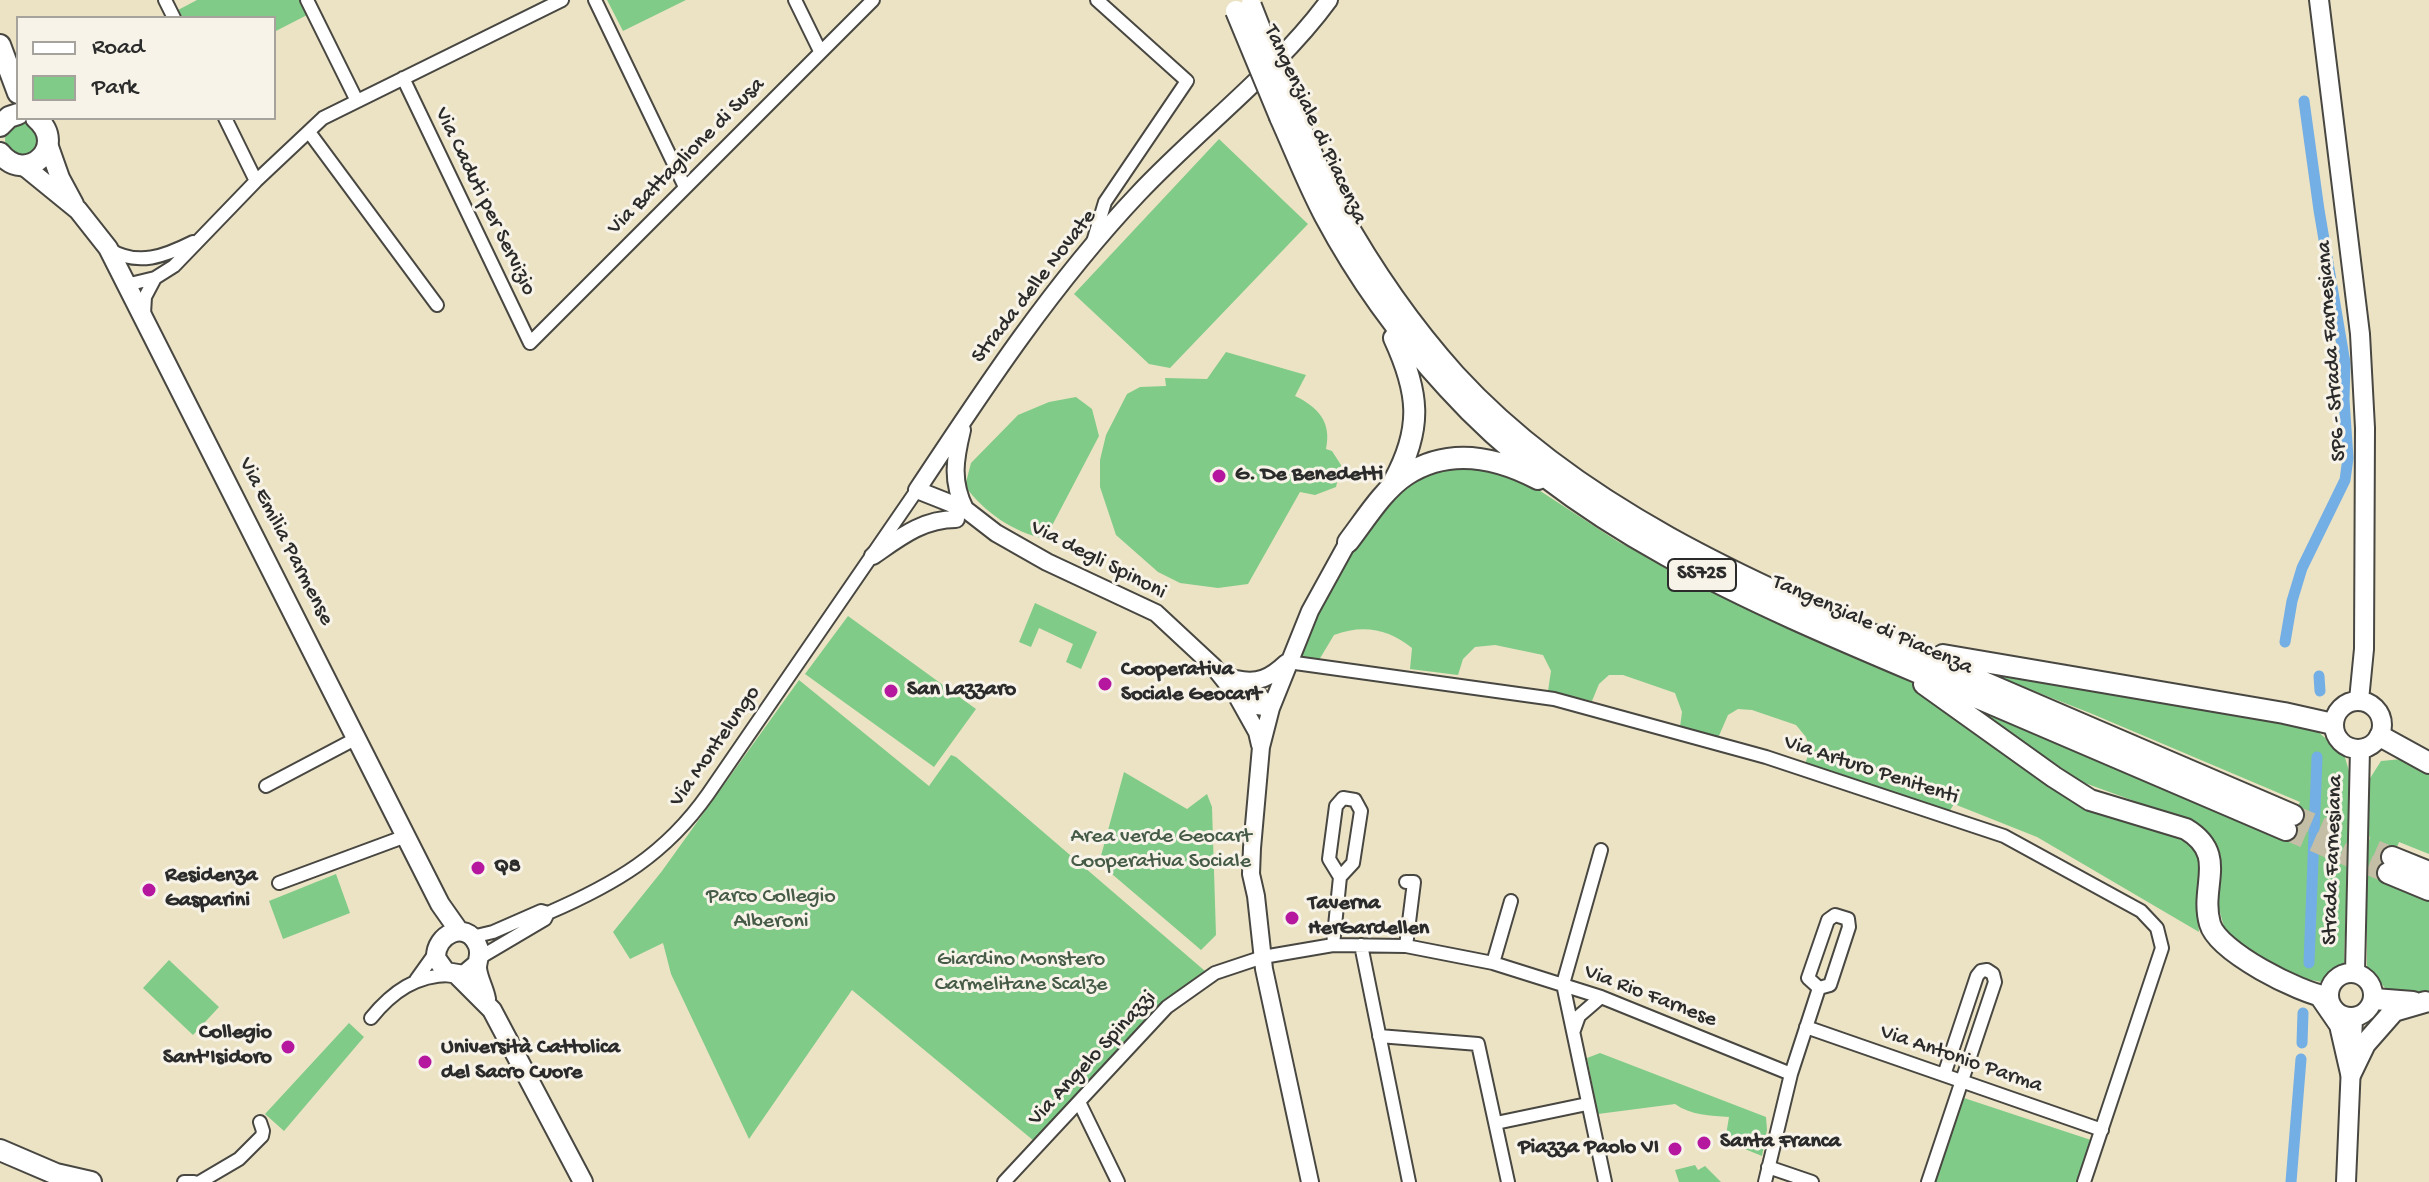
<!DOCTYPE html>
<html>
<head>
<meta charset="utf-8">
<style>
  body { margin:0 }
  #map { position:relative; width:2429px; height:1182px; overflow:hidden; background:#ece3c5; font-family:"Gochi Hand",sans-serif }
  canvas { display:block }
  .legend { position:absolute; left:16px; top:16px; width:260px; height:104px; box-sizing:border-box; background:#f7f3e8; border:2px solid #a5a39c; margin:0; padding:10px 14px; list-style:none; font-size:24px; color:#2b2b2b }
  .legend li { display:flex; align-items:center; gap:16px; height:40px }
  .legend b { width:40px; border:2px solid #a5a39c }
</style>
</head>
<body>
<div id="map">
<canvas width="2429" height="1182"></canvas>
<ul class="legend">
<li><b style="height:10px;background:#fff"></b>Road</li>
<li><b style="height:22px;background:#81cb88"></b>Park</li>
</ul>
</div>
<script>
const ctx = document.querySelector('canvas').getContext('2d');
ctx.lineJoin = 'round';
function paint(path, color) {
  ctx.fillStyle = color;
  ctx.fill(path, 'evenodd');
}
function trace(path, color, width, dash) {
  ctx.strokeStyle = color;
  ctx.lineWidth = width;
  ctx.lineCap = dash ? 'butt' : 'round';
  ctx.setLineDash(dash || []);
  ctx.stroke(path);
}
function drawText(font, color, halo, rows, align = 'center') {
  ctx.font = font + ' "Gochi Hand",sans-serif';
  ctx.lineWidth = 6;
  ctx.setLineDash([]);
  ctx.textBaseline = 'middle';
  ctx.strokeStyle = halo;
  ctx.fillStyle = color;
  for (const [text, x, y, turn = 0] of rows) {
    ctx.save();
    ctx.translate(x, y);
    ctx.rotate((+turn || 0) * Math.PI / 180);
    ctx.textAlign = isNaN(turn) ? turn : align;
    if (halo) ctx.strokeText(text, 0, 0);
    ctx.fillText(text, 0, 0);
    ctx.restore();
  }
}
paint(new Path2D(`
  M197,0H303L309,14L274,32V18H183L178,10Z
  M607,0H686L623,31Z
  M5 140a17 17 0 1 1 34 0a17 17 0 1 1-34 0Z
  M1219,139L1308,224L1170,368L1149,364L1074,294Z
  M1226,352L1306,375L1295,396C1318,407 1332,422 1326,449L1332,451L1341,465L1336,487L1315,495L1300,492L1248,584L1218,588L1180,583L1158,572L1116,535L1100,487V460L1106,435L1127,394L1140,387L1166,386L1165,378L1207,379Z
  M1076,397L1092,409L1099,436L1045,539C1013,532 984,512 965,486L971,463L1018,415L1049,402Z
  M1464,466L1497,470L1531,485L1617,541L1683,577L1892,672L1953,705L1999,750L2090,800L2201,839C2201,871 2195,900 2199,932L2037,837L1954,804L1949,812L1805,764L1810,750L1806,737L1796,725L1752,710L1738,709L1728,715L1718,738L1680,727L1682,712L1675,693L1623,675H1609L1599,684L1592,701L1548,691L1551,671L1543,655L1495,645L1475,647L1463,659L1458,675L1410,669L1412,648C1389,629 1363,624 1334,635L1319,660L1302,657L1299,653L1326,596L1351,553L1401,491L1437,470Z
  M1035,603L1097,632L1081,669L1066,662L1073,644L1039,628L1031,647L1019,642Z
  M848,616L976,709L934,767L805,674Z
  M1970,666L2310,725L2344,754L2351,778L2343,986L2295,977L2226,934L2216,898L2220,852L2200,825L2082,782L1955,694L2282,835L2300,802L2090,713Z
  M799,680L929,786L951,755L956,757L1205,971L1034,1141L852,990L749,1139L671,974L663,943L630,959L613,932L662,871Z
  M2402,759L2429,772V854L2399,842L2385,877L2429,894V995L2388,991L2367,968V783L2381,761Z
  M1124,772L1187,809L1207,794L1212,807L1216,935L1201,950L1099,863Z
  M336,874L350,913L283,939L269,901Z
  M169,960L219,1007L193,1035L143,988Z
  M349,1023L364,1037L284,1131L265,1114Z
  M1600,1053L1766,1117L1767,1130L1762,1156L1725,1141L1729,1117C1711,1116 1690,1115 1675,1104L1598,1114L1587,1058Z
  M1964,1098L2091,1140L2076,1182H1935Z
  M1695,1165L1698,1170L1705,1166L1721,1182H1679L1675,1170Z`), '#81cb88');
trace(new Path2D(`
  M2285,642L2292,601L2302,568L2345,480L2348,458L2344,400L2345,363L2319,210L2304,101
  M2319,676L2320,691
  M2309,963L2317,757
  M2302,1043L2303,1013
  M2291,1182L2301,1059`), '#73aee4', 11);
trace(new Path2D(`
  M2293,815L2392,857
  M2286,830L2388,873`), '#c5bea6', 20, [20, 10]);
const minor = new Path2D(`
  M165,0L174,18
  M307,0L357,101
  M595,0L685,187
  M795,0L820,51
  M403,78L530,343L873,0
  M225,118L256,181
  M309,132L437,305
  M1093,242L1105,202L1187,81L1097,0
  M109,249C138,267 165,256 193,242
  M126,285L155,278L174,266L256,181L323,118L562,0
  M144,314L145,297L155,278
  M1288,662L1554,699L1766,757L2004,836L2141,911L2157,928L2162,948L2084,1182
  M266,786L357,738
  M1601,850L1563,984L1605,1182
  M1406,882H1414L1406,946
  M279,883L406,836
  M1835,915L1848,919L1849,927L1830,985L1819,988L1808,978L1828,920Z
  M472,937L493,932L541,911L548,913
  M1333,945L1340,877L1353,863L1361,811L1355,800L1343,798L1336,806L1329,859L1340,877
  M1361,945L1409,1182
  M479,958L545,919L548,913C615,884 665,855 708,794L917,490
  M1493,963L1511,901
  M416,980L436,952
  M371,1018C392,992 417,974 452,975
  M1806,1027L2102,1130
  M1574,1030L1579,1016L1601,997
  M1379,1036L1478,1044L1508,1182
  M1079,1102L1118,1182
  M1496,1123L1587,1104
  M1768,1167L1812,1182
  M184,1182H194
  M200,1182L239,1159L262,1136L263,1131L260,1122
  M1004,1182L1167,1007L1215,973L1263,957L1333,945L1406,946L1493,963L1601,997L1791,1074
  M1765,1182L1791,1074L1819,988
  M1928,1182L1995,982L1993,974L1987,970L1981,971L1977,976L1944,1075`);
const tertiary = new Path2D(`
  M962,430C955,459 951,481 965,509
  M917,490C985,387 1053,284 1138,194C1198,130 1278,70 1329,0
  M917,490L965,509L996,533L1047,562L1156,613L1213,666L1237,696L1251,705L1271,708
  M873,556C899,538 922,519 956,519
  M1224,673L1258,695L1271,708
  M1236,679C1258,684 1270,678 1286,663
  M1238,698L1257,732L1260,745
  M1310,1182L1264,969L1256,896L1251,874L1252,848L1261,747L1271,708L1310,611L1348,542`);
const secondary = new Path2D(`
  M2319,0L2360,334L2365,428L2364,649L2359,700
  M48,144L60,178L74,204
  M24,166L78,210L108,248L440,904L459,931
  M2334 725a24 24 0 1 1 48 0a24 24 0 1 1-48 0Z
  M477,964L464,975L446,972L436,958C435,934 466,920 477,944C482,953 477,960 477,968C478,979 484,988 486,999
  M2355,972L2360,749
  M2329 995a22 22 0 1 1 44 0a22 22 0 1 1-44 0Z
  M458,976L492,1010L583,1182
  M2346,1182L2353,1018`);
const primary = new Path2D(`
  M0,45L18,93
  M0,126L9,117L18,114
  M0,153C26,186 69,146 36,118
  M0,1150L56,1174L91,1182`);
const trunk = new Path2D(`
  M1293,111C1308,144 1321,177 1338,209C1371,268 1410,325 1455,375C1583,515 1766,589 1937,662C2055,713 2174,764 2293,815
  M1280,117C1295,150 1308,184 1325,216C1358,278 1401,337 1448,388C1578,532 1763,607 1938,681C2054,731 2170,780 2286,830
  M1394,481C1423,428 1419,392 1394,338
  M1348,542C1365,520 1383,490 1406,475C1449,447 1496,457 1538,479
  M1943,655L2284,713L2333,724
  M1924,684L2054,777L2090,800L2186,829C2229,855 2199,886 2210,924C2218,952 2300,993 2327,997
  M2380,736L2429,763
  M2392,857L2429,872
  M2388,873L2429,890
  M2320,996L2340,1025L2351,1073
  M2374,999L2413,1002
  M2351,1073L2365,1044L2394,1011L2425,1002`);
trace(minor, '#484742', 16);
trace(tertiary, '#484742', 20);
trace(secondary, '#484742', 22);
trace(primary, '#484742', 24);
trace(trunk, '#484742', 24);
trace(minor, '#fff', 12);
trace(tertiary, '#fff', 16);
trace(secondary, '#fff', 18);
trace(primary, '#fff', 20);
trace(trunk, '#fff', 20);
const trunkBridge = new Path2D(`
  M1251,6L1291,108
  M1236,11L1280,117`);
trace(trunkBridge, '#484742', 24, []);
trace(trunkBridge, '#fff', 20);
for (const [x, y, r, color] of [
  [1219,476,8,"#b5179e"],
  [1105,684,8,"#b5179e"],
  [891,691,8,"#b5179e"],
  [478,868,8,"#b5179e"],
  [149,890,8,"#b5179e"],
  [1292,918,8,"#b5179e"],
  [288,1047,8,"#b5179e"],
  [425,1062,8,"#b5179e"],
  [1704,1143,8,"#b5179e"],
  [1675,1149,8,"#b5179e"]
]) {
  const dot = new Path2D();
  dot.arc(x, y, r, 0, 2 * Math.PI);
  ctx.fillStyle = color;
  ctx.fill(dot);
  trace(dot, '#f7f3e8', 3);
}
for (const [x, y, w] of [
  [1702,575,68]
]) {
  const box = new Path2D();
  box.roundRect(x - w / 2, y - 16, w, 32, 6);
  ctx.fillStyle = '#f7f3e8';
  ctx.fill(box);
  trace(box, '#2b2b2b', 2);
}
drawText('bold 20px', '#2b2b2b', null, [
  ["SS725",1702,575]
]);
drawText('22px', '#2b2b2b', '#f7f3e8', [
  ["Tangenziale di Piacenza",1314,125,65],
  ["Via Battaglione di Susa",687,157,-45],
  ["Via Caduti per Servizio",484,202,64],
  ["Strada delle Novate",1035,287,-52],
  ["SP6 - Strada Farnesiana",2333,351,-94],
  ["Via Emilia Parmense",285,542,63],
  ["Via degli Spinoni",1098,561,27],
  ["Tangenziale di Piacenza",1872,626,24],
  ["Via Montelungo",716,747,-55],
  ["Via Arturo Penitenti",1871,771,18],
  ["Strada Farnesiana",2334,860,-88],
  ["Via Rio Farnese",1650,997,21],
  ["Via Angelo Spinazzi",1093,1059,-47],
  ["Via Antonio Parma",1961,1060,19]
]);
drawText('bold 22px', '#2b2b2b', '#f7f3e8', [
  ["G. De Benedetti",1235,476],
  ["Cooperativa",1121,671],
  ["Sociale Geocart",1121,696],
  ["San Lazzaro",907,691],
  ["Q8",494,868],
  ["Residenza",165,877],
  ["Gasparini",165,902],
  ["Taverna",1308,905],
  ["HerGardellen",1308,930],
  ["Collegio",272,1034,"right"],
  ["Sant'Isidoro",272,1059,"right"],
  ["Università Cattolica",441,1049],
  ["del Sacro Cuore",441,1074],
  ["Santa Franca",1720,1143],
  ["Piazza Paolo VI",1659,1149,"right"]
], 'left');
drawText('22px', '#455b47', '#f7f3e8', [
  ["Area verde Geocart",1161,838],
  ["Cooperativa Sociale",1161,863],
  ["Parco Collegio",771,898],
  ["Alberoni",771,923],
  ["Giardino Monstero",1021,961],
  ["Carmelitane Scalze",1021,986]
]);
</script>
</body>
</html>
